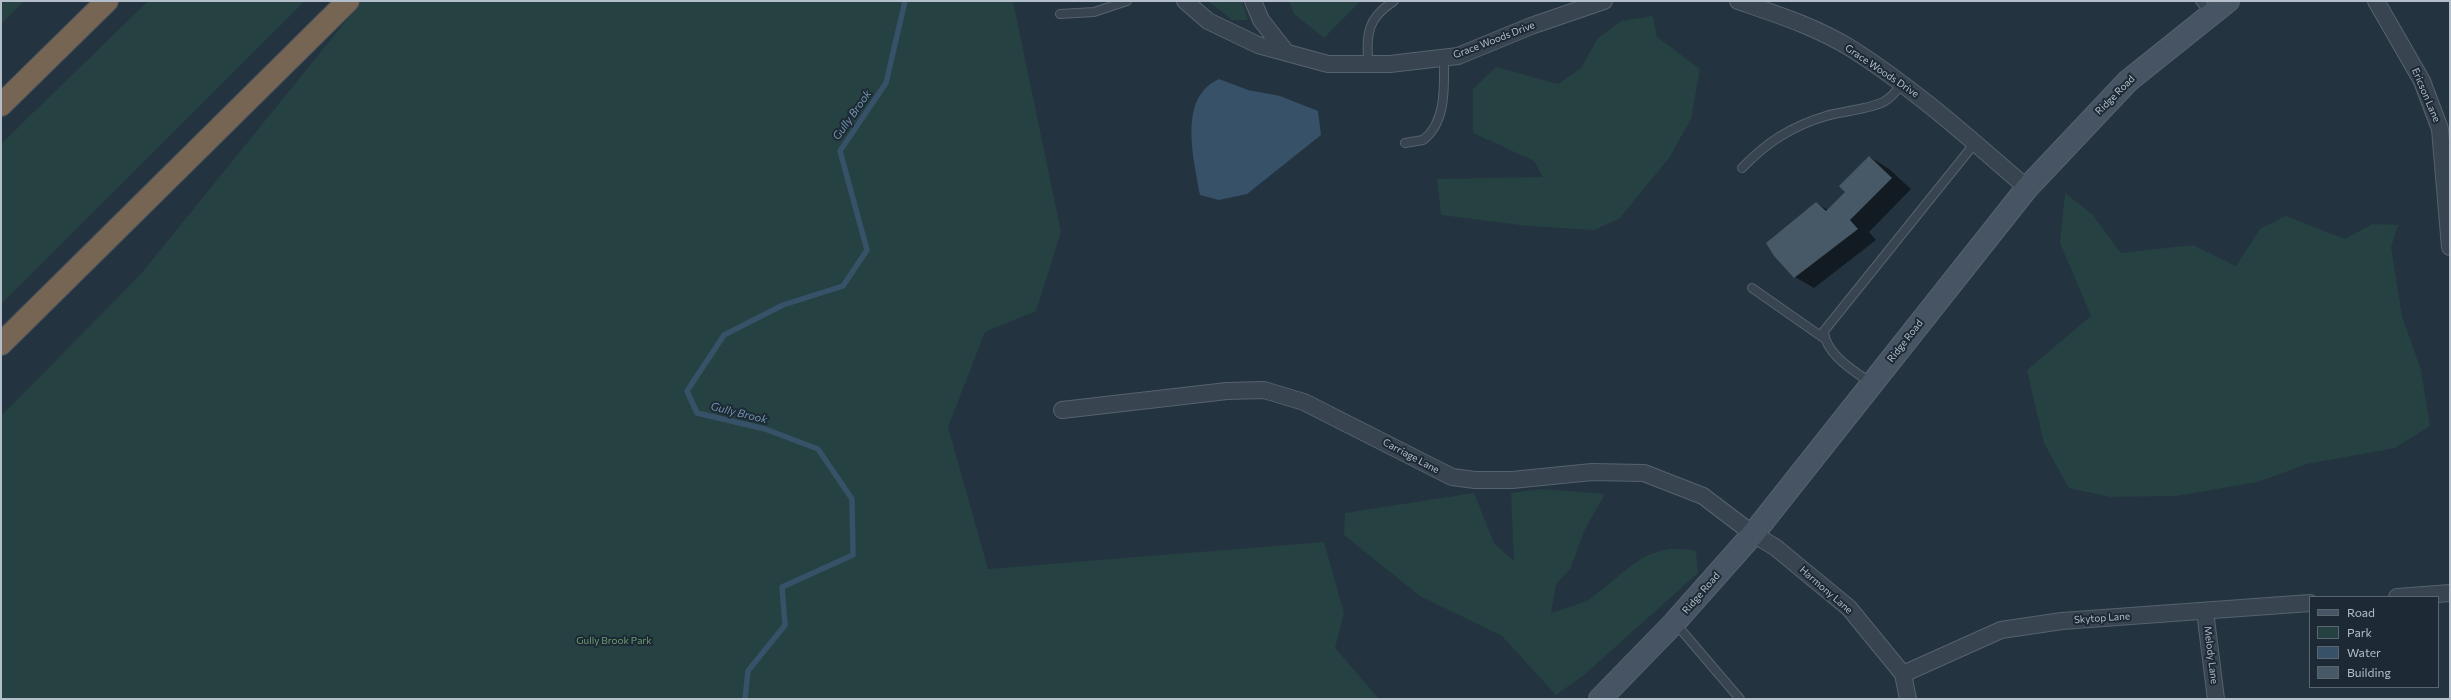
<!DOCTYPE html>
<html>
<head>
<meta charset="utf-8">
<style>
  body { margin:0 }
  #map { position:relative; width:2451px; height:700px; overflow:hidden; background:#243340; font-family:Commissioner,sans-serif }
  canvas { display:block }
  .frame { position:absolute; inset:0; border:2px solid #b4bfcb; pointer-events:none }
  .legend { position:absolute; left:2309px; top:596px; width:130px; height:92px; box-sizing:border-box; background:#1d2a35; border:1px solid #596671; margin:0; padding:5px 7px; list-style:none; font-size:12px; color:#b4bfcb }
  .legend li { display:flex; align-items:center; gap:8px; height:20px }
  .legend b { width:20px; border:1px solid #596671 }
</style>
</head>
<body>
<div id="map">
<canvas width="2451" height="700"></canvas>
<div class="frame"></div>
<ul class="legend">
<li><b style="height:5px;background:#465463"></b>Road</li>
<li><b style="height:11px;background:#264141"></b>Park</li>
<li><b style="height:11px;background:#375168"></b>Water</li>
<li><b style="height:11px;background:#475967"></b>Building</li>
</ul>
</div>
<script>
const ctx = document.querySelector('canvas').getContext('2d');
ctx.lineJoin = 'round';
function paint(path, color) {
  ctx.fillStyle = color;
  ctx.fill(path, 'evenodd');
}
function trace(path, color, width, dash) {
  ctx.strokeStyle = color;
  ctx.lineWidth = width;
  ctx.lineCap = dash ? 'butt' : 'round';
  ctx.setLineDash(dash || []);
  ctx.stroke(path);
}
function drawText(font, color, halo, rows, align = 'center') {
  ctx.font = font + ' Commissioner,sans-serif';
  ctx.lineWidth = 4;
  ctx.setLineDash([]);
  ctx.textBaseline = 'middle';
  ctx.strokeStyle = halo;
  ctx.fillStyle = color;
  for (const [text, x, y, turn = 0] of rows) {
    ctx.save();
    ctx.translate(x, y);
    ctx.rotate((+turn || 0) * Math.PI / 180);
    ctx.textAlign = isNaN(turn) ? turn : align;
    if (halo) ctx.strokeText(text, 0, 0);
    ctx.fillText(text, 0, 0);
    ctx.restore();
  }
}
paint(new Path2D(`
  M1,1H24L1,24Z
  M148,1H305L1,304V144Z
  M362,1H1013L1061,232L1036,311L985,332L948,427L988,569L1324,542L1344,613L1335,648L1379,699H1V416L140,275Z
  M1208,1H1242L1248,20H1232Z
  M1289,1H1361L1324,38L1294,14Z
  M1653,16L1657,37L1700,69L1691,119L1669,158L1619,219L1594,230L1528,226L1441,215L1437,179L1543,177L1534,161L1473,133V89L1496,67L1558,84L1581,68L1597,39L1621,21Z
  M2065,193L2092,214L2121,253L2193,245L2236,266L2260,229L2286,216L2345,239L2372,224L2398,225L2391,247L2402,316L2421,370L2430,426L2395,448L2307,464L2258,482L2176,496L2110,497L2069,488L2044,443L2027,370L2091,316L2060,243Z
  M1542,489L1605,494L1585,529L1570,569L1556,584L1551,613C1563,609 1580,605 1591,598C1627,573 1646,540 1696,551L1698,573L1584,675L1556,695L1502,636L1420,596L1344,535L1345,513L1474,493L1494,543L1514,561L1511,493Z`), '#264141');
paint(new Path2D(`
  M1219,79L1248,90L1280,96L1318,111L1321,135L1247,194L1219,200L1200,195C1194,159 1177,98 1219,79Z`), '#375168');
paint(new Path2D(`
  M1870,157L1889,169L1911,189L1869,232L1876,240L1814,288L1795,277L1817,204L1828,210L1846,192Z`), '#0007');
trace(new Path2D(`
  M745,699L748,671L785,625L782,587L853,555L852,499L818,449L765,429L697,413L687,391L724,335L783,305L843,286L867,250L840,151L886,83L905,1`), '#375168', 5.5);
paint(new Path2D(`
  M1869,156L1892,178L1850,220L1858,229L1794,278L1774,256L1766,243L1816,202L1826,211L1845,192L1839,186Z`), '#475967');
const service = new Path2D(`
  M2200,1L2210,13
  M1060,14L1094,12L1127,1
  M1368,64C1367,34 1366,19 1394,1
  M1405,143L1423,140C1447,122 1444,85 1444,58
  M1742,168C1767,142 1792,126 1826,116C1843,111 1872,109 1885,101C1892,97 1898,89 1903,83
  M1752,288L1825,339
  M1871,383C1854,371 1825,354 1824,331L1975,143
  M1676,624L1740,699`);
const minor = new Path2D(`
  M1185,1L1208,21L1258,45L1328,64H1390L1458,56L1531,26L1604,1
  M1253,1L1261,20L1286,52
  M1738,1C1776,14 1817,27 1852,49C1915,89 1970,139 2027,188
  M2376,1L2422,81L2440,129L2450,247
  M1062,410L1227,391L1264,390L1304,402L1452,477L1475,480H1512L1592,472L1644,473L1703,496L1753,534L1775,547L1849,608L1903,674L1908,699
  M2397,597L2450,593
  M2205,611L2216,699
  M1903,674L2001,630L2062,621L2310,603`);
const secondary = new Path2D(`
  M1600,699L1674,623L1753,534L2027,188L2128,81L2228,1`);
const motorway = new Path2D(`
  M1,105L107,1
  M1,344L348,1`);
trace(service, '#56626e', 10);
trace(minor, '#56626e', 18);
trace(secondary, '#56626e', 24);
trace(motorway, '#434f5b', 24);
trace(service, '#384550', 8);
trace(minor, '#384550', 16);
trace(secondary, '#465463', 22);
trace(motorway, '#776554', 22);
drawText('10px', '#b4bfcb', '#1d2a35', [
  ["Grace Woods Drive",1494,40,-21],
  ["Grace Woods Drive",1882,71,34],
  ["Ridge Road",2115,95,-45],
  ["Ericson Lane",2426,95,67],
  ["Ridge Road",1905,341,-52],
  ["Carriage Lane",1411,456,28],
  ["Harmony Lane",1826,590,41],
  ["Ridge Road",1701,593,-49],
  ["Skytop Lane",2102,618,-4],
  ["Melody Lane",2211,655,83]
]);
drawText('10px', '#6a9d70', '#1d2a35', [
  ["Gully Brook Park",614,641]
]);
drawText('italic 11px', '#7394af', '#1d2a35', [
  ["Gully Brook",852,115,-55],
  ["Gully Brook",739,413,14]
]);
</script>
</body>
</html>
